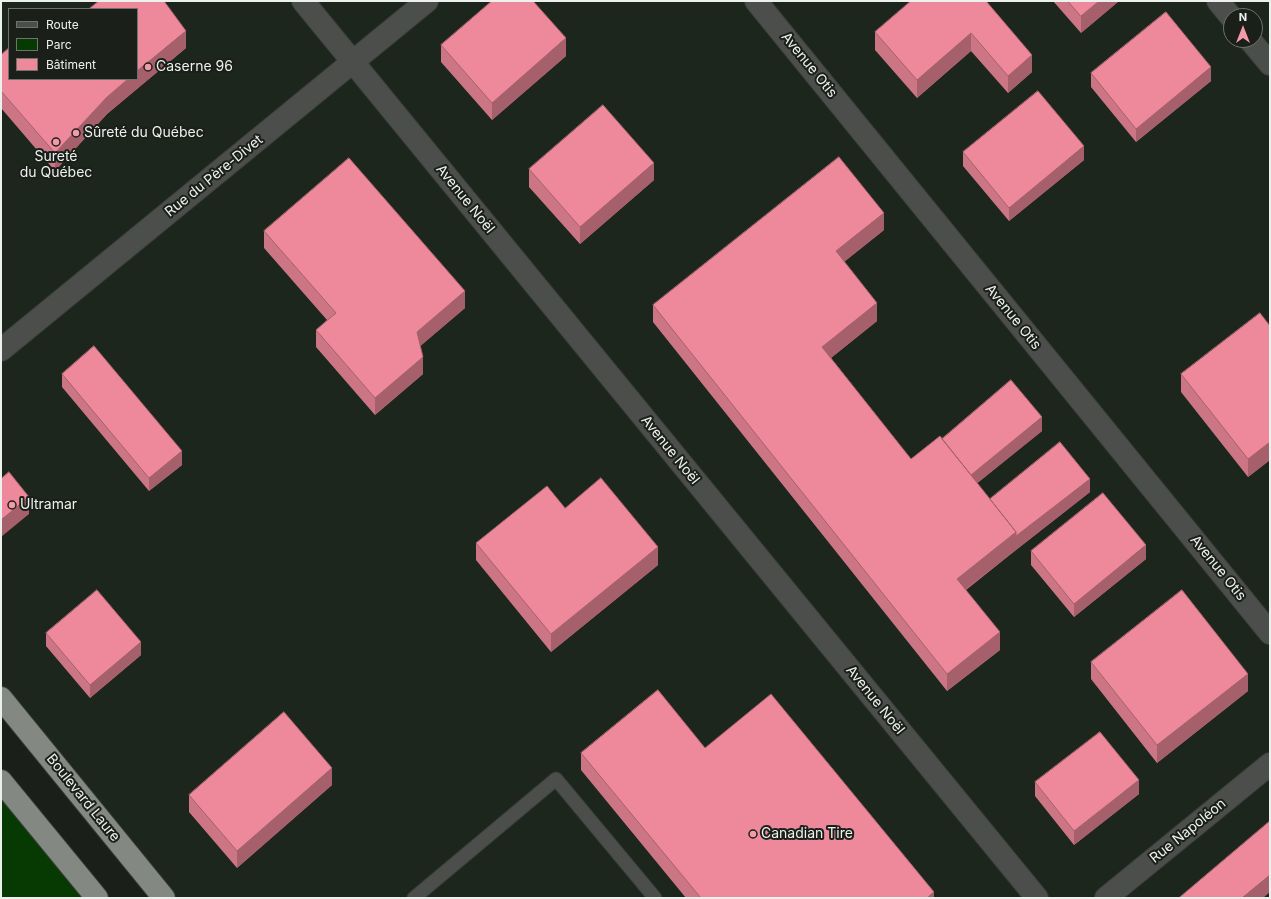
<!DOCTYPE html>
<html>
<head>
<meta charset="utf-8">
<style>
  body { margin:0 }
  #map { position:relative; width:1271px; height:899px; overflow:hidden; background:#1b1f1a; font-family:Inter,sans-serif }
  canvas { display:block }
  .frame { position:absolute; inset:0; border:2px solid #edf1ed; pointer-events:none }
  .legend { position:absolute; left:8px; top:8px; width:130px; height:72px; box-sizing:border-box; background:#1b1f1a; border:1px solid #6f736e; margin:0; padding:5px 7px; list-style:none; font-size:12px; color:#edf1ed }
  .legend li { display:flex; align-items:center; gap:8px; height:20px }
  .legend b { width:20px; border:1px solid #6f736e }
  .north { position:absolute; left:1223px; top:8px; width:40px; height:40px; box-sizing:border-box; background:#1b1f1a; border:1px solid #6f736e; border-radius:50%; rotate:0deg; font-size:11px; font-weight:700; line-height:16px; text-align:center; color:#edf1ed }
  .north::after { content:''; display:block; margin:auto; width:14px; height:18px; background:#f39aa9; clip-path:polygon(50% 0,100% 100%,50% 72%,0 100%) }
</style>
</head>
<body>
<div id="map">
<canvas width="1271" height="899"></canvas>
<div class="frame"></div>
<ul class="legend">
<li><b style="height:5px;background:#4c4e4c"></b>Route</li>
<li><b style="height:11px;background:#073a03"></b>Parc</li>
<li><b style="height:11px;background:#ed899b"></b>Bâtiment</li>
</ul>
<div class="north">N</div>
</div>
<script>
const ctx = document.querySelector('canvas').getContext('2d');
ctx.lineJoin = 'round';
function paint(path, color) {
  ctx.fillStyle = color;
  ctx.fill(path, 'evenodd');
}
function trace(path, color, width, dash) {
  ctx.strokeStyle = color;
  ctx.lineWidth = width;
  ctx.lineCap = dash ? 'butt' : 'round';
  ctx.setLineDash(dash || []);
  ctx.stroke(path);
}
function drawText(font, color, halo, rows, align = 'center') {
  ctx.font = font + ' Inter,sans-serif';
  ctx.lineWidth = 4;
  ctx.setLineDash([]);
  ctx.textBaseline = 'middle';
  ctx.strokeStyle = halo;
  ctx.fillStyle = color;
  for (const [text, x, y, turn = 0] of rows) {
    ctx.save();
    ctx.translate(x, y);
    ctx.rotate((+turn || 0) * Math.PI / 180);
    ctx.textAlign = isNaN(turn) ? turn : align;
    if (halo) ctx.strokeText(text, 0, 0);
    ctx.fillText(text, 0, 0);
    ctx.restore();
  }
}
paint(new Path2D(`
  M1,1H1270V898H164L1,698ZM9,9H137V79H9ZM1231,16H1255V40H1231Z`), '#1d261c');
paint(new Path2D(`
  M1,781L97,898H1Z`), '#073a03');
const service = new Path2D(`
  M414,898L556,779L655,898`);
const minor = new Path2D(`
  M303,1L1037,898
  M756,1L1270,633
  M1218,1L1231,17
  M1250,40L1270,64
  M1,350L427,1`);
const tertiary = new Path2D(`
  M1106,898L1270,764`);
const trunk = new Path2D(`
  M1,698L164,898
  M1,781L97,898`);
trace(service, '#383c38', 15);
trace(minor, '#383c38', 24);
trace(tertiary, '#383c38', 24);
trace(trunk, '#383c38', 24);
trace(service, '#4c4e4c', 13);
trace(minor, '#4c4e4c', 22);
trace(tertiary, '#4c4e4c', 22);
trace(trunk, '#838882', 22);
paint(new Path2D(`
  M986,1L1032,72L1008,93L971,51L917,98L875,50V32Z
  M1053,1H1119L1081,33Z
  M441,45L566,56L492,120L441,62Z
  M186,48L107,114L55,171L1,108V55Z
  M1091,73L1211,81L1136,142L1091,87Z
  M963,152L1084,160L1009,221L963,166Z
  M529,169L654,180L580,244L529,187Z
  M884,230L844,262L877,321L831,358L911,459L942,439L1042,431L977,483L990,499L1090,492L1016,550L966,590L1000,650L947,691L653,322V305Z
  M264,231L465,308L420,346L423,374L375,415L316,347V330L327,320L264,248Z
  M1270,326V460L1248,477L1181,392V374Z
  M62,374L182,465L149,491L62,387Z
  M565,508L658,565L551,652L476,560V543Z
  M1031,551L1146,559L1074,617L1031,565Z
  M46,633L141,655L90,698L46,646Z
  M1091,662L1248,691L1157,763L1091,679Z
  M705,748L934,898H686L581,770V753Z
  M1035,782L1139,794L1074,845L1035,796Z
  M332,785L237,868L189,812V795Z`), '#cc7685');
paint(new Path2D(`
  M1099,1H1119L1081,33V16Z
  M186,31V48L107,114L55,171V153L107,97L128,79H137V71Z
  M971,33V51L917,98V80Z
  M566,38V56L492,120V103Z
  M1032,55V72L1008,93V76Z
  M1211,67V81L1136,142V129Z
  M1084,146V160L1009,221V208Z
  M654,163V180L580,244V227Z
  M884,213V230L836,268V251Z
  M465,291V308L417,349V332Z
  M877,303V321L822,365V347Z
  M423,357V374L375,415V398Z
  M1042,417V431L969,490V476Z
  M1270,442V460L1248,477V459Z
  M182,451V465L149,491V478Z
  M1090,479V492L1016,550V536Z
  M29,497V514L1,537V520Z
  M1016,532V550L957,596V579Z
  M1146,545V559L1074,617V604Z
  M658,547V565L551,652V634Z
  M1000,632V650L947,691V674Z
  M141,642V655L90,698V685Z
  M1248,674V691L1157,763V745Z
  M332,768V785L237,868V851Z
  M1139,780V794L1074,845V831Z
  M1270,875V892L1263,898H1242Z
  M934,892V898H927Z`), '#a6606c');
const building = new Path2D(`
  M99,1H164L186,31L137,71V9H89Z
  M492,1H533L566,38L492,103L441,45Z
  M911,1H986L1032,55L1008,76L971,33L917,80L875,32Z
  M1068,1H1099L1081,16Z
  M1166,12L1211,67L1136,129L1091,73Z
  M9,48V79H128L107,97L55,153L1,91V55Z
  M1038,91L1084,146L1009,208L963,152Z
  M603,105L654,163L580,227L529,169Z
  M839,157L884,213L836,251L877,303L822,347L911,459L940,436L1016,532L957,579L1000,632L947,674L653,305Z
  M349,158L465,291L417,332L423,357L375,398L316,330L336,313L264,231Z
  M1260,313L1270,326V442L1248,459L1181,374Z
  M94,346L182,451L149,478L62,374Z
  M1011,380L1042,417L971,475L942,439Z
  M1060,442L1090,479L1016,536V532L990,499Z
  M9,472L29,497L1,520V479Z
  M601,478L658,547L551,634L476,543L547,486L565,508Z
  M1103,493L1146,545L1074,604L1031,551Z
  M97,590L141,642L90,685L46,633Z
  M1182,590L1248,674L1157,745L1091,662Z
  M658,690L705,748L771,694L934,892L927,898H701L581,753Z
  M284,712L332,768L237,851L189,795Z
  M1100,732L1139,780L1074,831L1035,782Z
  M1270,821V875L1242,898H1179Z`);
paint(building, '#ed899b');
trace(building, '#a6606c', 1);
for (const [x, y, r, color] of [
  [148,67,4,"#f39aa9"],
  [76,133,4,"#f39aa9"],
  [56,142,4,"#f39aa9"],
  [12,505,4,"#f39aa9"],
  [753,834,4,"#f39aa9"]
]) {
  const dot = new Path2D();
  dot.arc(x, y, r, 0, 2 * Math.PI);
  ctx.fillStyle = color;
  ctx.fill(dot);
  trace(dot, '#1b1f1a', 1.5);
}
drawText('14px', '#edf1ed', '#1b1f1a', [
  ["Avenue Otis",809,65,51],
  ["Rue du Père-Divet",214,176,-39],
  ["Avenue Noël",465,199,51],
  ["Avenue Otis",1013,317,51],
  ["Avenue Noël",670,450,51],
  ["Avenue Otis",1218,568,51],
  ["Avenue Noël",875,700,51],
  ["Boulevard Laure",83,798,51],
  ["Rue Napoléon",1188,831,-39]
]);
drawText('14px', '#edf1ed', '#1b1f1a', [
  ["Caserne 96",156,67],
  ["Sûreté du Québec",84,133],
  ["Sureté",56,157,"center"],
  ["du Québec",56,173,"center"],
  ["Ultramar",20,505],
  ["Canadian Tire",761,834]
], 'left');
</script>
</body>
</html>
